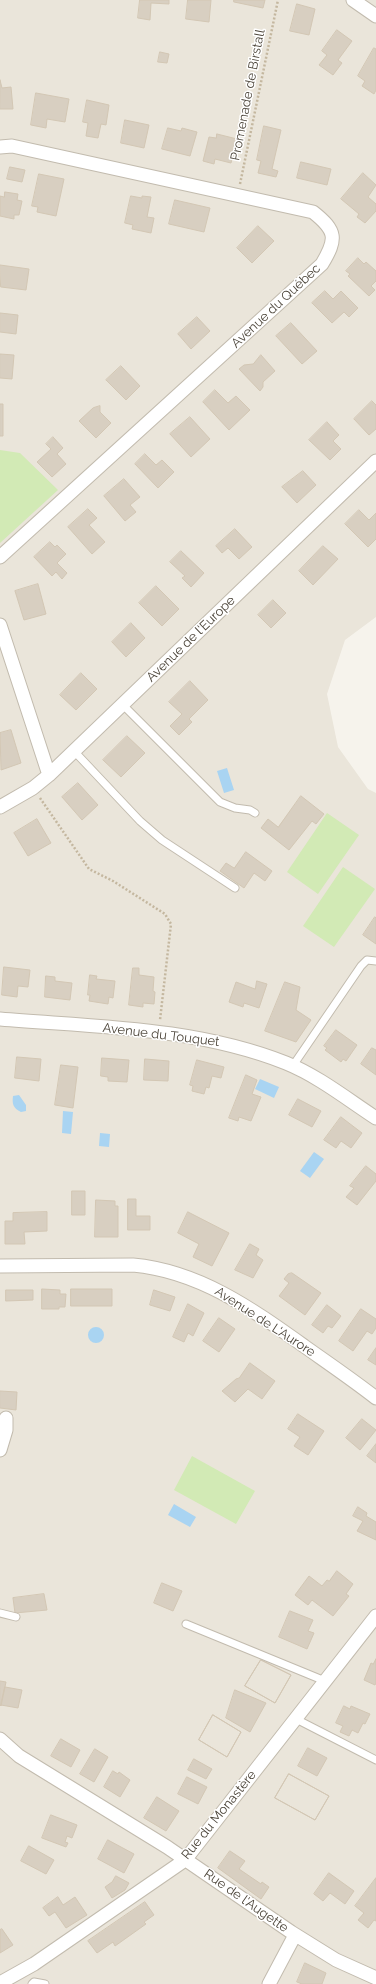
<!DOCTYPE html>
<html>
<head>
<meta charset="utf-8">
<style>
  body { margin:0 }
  canvas { display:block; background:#f6f3ec }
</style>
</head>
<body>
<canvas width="376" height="1984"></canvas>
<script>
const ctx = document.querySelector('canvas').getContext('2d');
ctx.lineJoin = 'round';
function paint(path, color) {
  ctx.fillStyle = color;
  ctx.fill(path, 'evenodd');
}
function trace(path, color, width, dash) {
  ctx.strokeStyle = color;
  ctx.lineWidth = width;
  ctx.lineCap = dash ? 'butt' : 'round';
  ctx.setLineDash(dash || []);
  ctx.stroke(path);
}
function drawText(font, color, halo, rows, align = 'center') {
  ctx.font = font + ' Raleway,sans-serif';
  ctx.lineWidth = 3;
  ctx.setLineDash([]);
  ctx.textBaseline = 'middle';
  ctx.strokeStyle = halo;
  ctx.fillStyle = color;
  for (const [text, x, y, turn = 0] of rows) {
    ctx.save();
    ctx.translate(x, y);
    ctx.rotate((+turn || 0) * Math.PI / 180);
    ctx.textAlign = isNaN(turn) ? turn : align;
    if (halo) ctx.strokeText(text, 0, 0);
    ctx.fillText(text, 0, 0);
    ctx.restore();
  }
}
paint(new Path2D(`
  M0,0H376V617L345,640L327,694L338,747L368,789L376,793V1984H0Z`), '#eae5da');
paint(new Path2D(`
  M0,450L20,453L58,490L0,543Z
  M327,813L359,835L318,894L287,872Z
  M343,867L375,889L334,947L303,926Z
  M192,1456L255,1491L236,1524L174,1490Z`), '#d2eab5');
paint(new Path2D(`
  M227,768L234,790L224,793L217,771Z
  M260,1079L279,1087L274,1098L255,1089Z
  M19,1095L26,1105V1111L21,1112C13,1108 12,1104 13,1096Z
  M63,1111L73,1112L71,1134L62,1133Z
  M100,1133L110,1134L109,1147L99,1146Z
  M314,1152L324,1159L310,1178L300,1171Z
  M88 1335a8 8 0 1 1 16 0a8 8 0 1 1-16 0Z
  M174,1504L196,1517L190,1527L168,1515Z`), '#a9d4f2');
const building = new Path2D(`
  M140,0H169V4L151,3L150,20L138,18Z
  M188,0H211L209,22L186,19Z
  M234,0H265L263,8L234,2Z
  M297,4L315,9L309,35L290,31Z
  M337,30L352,41L338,60L342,63L333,75L319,65L327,55L322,51Z
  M374,48L376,49V90L374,94L362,86L365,81L358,76Z
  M160,52L169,54L167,63L158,62Z
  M0,80L2,88L11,87L13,109H0Z
  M36,93L69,99L65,122L47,119L46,128L31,125Z
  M87,100L109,105L106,125L101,124L98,138L86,136L88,123L83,122Z
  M125,120L149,125L144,148L121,143Z
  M264,126L281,130L272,169L278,171L276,177L258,173L261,161L257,160Z
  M168,128L181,131L182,128L197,132L190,156L162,149Z
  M217,134L237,139L231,163L215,159L214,164L203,161L209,137L216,138Z
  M301,162L331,169L327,185L297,178Z
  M10,167L25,170L22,182L7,179Z
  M363,173L376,185L368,197L376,204V211L365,223L357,217L359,214L341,199Z
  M39,174L64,179L56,216L37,212L38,207L32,206Z
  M5,192L18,194L17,200L22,201L19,215H14V219L0,216V196L4,197Z
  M131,196L142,198V196L151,197L147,217L154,218L151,233L132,229L133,225L125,223Z
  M175,200L210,208L204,232L169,224Z
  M258,226L274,241L252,263L237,248Z
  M358,258L364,264L366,262L376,271V281L371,286L375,290L369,296L348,276L350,274L346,271Z
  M0,265L29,269L26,290L1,287Z
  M325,291L333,299L341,291L358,308L349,317L344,312L332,323L312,303Z
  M0,313L18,315L16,334L0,332Z
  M197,317L210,331L191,349L178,334Z
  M291,323L317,351L302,364L276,336Z
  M0,354L14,355L12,379L0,378Z
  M261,355L275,371L263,382V387L260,391L239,369L244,365L253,364Z
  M121,366L140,386L126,400L106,380Z
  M215,390L228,403L236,396L250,410L229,430L203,402Z
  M372,401L376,405V429L369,435L354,419Z
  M0,404H3V436H0Z
  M100,406V412L111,423L96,438L79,421L93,408Z
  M190,417L210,439L191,457L170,434Z
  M327,422L339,435L333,441L341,449L330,460L309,440Z
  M53,437L63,448L57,454L66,464L52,477L37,462L51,449L46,444Z
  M145,454L156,465L162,460L174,472L158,488L135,464Z
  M303,471L316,485L297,503L282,487Z
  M124,479L140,497L130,505L136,512L125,521L104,496Z
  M88,509L97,518L89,525L105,542L92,554L68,527Z
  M359,510L369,520L376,513V539L368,547L345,524Z
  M235,529L252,547L239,559L228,548L222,553L216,546Z
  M50,542L55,547L57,545L66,554L57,563L67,573L62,579L56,572L52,576L34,557Z
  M323,546L338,559L313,585L299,571Z
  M181,551L204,573L191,587L182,578L185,576L170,562Z
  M38,584L46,614L24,620L15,591Z
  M156,586L179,609L162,626L139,603Z
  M273,600L286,613L271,628L258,615Z
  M131,623L145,638L126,657L112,642Z
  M81,673L97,689L76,710L60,695Z
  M190,681L208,700L189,719L192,722L179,735L170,726L182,714L169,702Z
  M11,730L21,763L1,770L0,733Z
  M127,736L145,753L121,777L103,760Z
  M78,783L98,805L82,820L62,797Z
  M301,796L324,814L316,824L312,821L289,850L261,828L268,819L278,827Z
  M37,819L51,843L28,856L14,833Z
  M246,852L272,871L265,881L254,873L244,888L220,871L226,863L234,868Z
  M375,917L376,918V944L363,935Z
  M4,967L30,970L28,987L18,986L17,997L2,995Z
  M133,968H139V975L154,977L153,991L155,992L154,1004L143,1003V1007L129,1005Z
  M90,975L97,976L96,979L115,981L113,998L109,997L108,1004L89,1001L90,995H88Z
  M46,976L55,977V981L72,983L70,1000L45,997Z
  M257,981L267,984L259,1008L244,1003L243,1007L229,1002L236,982L255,989Z
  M285,982L300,987L296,1010L311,1020L296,1042L265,1031Z
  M336,1030L357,1045L346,1061L343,1059L341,1062L325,1050L327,1048L324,1046Z
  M372,1048L376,1050V1075L361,1064Z
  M17,1057L41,1059L39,1081L15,1078Z
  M102,1058L129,1060L127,1082L108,1081V1077L101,1076Z
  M145,1059L169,1061L168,1081L144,1080Z
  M197,1060L224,1067L221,1078L212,1076L209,1088L206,1087L204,1094L192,1091L193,1086L190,1085Z
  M61,1065L78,1067L73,1108L55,1105Z
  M246,1075L257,1080L252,1094L261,1097L251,1121L239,1117L238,1121L229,1118Z
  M298,1099L321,1111L312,1127L289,1115Z
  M341,1117L362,1133L351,1148L341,1141L336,1148L324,1140Z
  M366,1166L376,1174V1181L357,1205L346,1197L354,1188L350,1186Z
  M72,1191H85V1215H72Z
  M128,1199H136V1216H150V1230H128Z
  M96,1200L115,1201V1206H118V1237H95Z
  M47,1212V1231L24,1232L25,1244H5V1221H13V1213Z
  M188,1212L229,1233L212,1266L193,1257L199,1244L178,1233Z
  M250,1244L259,1249L256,1255L263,1260L253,1278L235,1270Z
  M292,1273L321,1293L305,1315L279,1296L289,1283L284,1279L288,1274Z
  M42,1289L60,1290V1294H66L65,1307H59V1309H42Z
  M71,1289H112V1306H71Z
  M6,1290H33V1300L6,1301Z
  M154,1290L175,1297L170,1311L150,1305Z
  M188,1304L204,1313L193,1336L188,1333L184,1342L173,1337Z
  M327,1305L341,1316L332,1328L328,1326L323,1333L312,1325Z
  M361,1309L376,1319V1328L372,1334L367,1331L353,1351L339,1341Z
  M219,1318L235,1329L219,1352L203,1341Z
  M376,1348V1365L368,1360Z
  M250,1363L275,1381L262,1399L248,1389L235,1402L222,1391L236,1379L239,1378Z
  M0,1391L17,1392L16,1410L0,1408Z
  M298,1414L324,1431L308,1455L294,1446L300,1437L288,1429Z
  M362,1419L376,1430L360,1450L346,1438Z
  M376,1444V1463L367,1456Z
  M358,1507L367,1513L366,1516L376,1522V1540L357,1531L363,1521L353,1516Z
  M337,1571L353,1584L346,1594L349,1596L333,1616L312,1600L308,1605L295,1595L309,1576L322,1586L327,1580L329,1581Z
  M162,1583L182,1591L173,1611L154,1603Z
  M44,1594L47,1610L15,1613L13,1598Z
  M290,1611L313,1620L308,1631L314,1633L307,1649L279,1637Z
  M376,1659V1683L375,1685L364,1680L371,1663L373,1664Z
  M261,1660L291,1675L275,1703L245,1686Z
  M261,1660L291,1675L275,1703L245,1686Z
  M0,1681L6,1682L1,1706L0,1705Z
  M5,1687L22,1690L18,1708L1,1705Z
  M235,1690L266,1703L250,1732L226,1718Z
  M344,1706L350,1709L351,1706L370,1714L365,1724L363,1723L358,1733L352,1730L349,1736L340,1732L343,1726L336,1723Z
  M213,1715L241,1732L227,1757L199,1740Z
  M213,1715L241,1732L227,1757L199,1740Z
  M61,1739L80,1750L71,1767L51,1756Z
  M308,1748L327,1758L317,1776L298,1766Z
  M95,1749L108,1757L94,1782L80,1774Z
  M194,1759L212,1769L206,1779L188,1770Z
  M113,1771L118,1774L119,1772L130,1780L120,1797L104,1787Z
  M289,1774L329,1796L315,1820L275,1798Z
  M289,1774L329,1796L315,1820L275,1798Z
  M187,1777L207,1787L198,1804L178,1794Z
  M157,1797L179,1811L166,1831L144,1818Z
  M51,1815L77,1825L72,1838L67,1836L65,1842L68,1843L66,1847L42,1838Z
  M108,1840L134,1854L124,1873L98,1859Z
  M29,1846L54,1860L46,1874L21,1861Z
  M230,1851L245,1861L239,1869L261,1884L262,1882L269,1887L261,1899L218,1868Z
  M329,1873L354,1891L345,1904L330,1893L323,1901L314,1894Z
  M116,1876L129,1883L125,1890L112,1898L105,1887L112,1882Z
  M376,1878V1921L374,1920L368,1928L358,1920L364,1913L355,1906Z
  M58,1897L63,1905L75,1897L87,1915L66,1928L55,1912L49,1916L43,1908Z
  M145,1902L154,1915L144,1922L146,1924L115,1946L113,1942L97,1953L88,1941Z
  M2,1929L13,1945L0,1953V1930Z
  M305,1963L326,1973L322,1984H302L297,1982Z`);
paint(building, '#d8cfc1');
trace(building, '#d3c7b4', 1);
const lane = new Path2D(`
  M123,705L220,802L235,808L250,810L255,813
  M74,751L140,821L162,840L235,888
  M292,1067L361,966L367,960L376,961
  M0,1613L16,1617
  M186,1624L325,1681
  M296,1719L376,1760
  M32,1984L34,1982L45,1984`);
const street = new Path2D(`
  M353,0L376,16
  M0,147L12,146L313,212C337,231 337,239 322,264L0,557
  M0,625L49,775
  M0,807L33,788L49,775L376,461
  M0,1019C96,1027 195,1027 286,1063C318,1076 347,1099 376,1118
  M0,1266L133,1265C199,1271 252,1309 304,1346C328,1363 353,1380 376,1398
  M0,1450L6,1430V1418
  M0,1739L19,1756L167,1847L291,1932L336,1960L376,1978
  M0,1983L34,1964L185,1860L376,1616
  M269,1984L295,1935`);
trace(lane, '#c2bbae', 9);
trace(street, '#c2bbae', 15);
trace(new Path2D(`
  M240,184L278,0
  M40,798L89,869L113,881L165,914L171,924L160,1020`), '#c4b79f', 2.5, [2, 2]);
trace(lane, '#fff', 7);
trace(street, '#fff', 13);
drawText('13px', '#4b4439', '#fff', [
  ["Promenade de Birstall",248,95,-79],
  ["Avenue du Québec",276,306,-43],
  ["Avenue de l'Europe",191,639,-44],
  ["Avenue du Touquet",161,1035,7],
  ["Avenue de L'Aurore",265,1322,33],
  ["Rue du Monastère",219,1815,-51],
  ["Rue de l'Augette",246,1901,35]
]);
</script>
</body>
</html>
